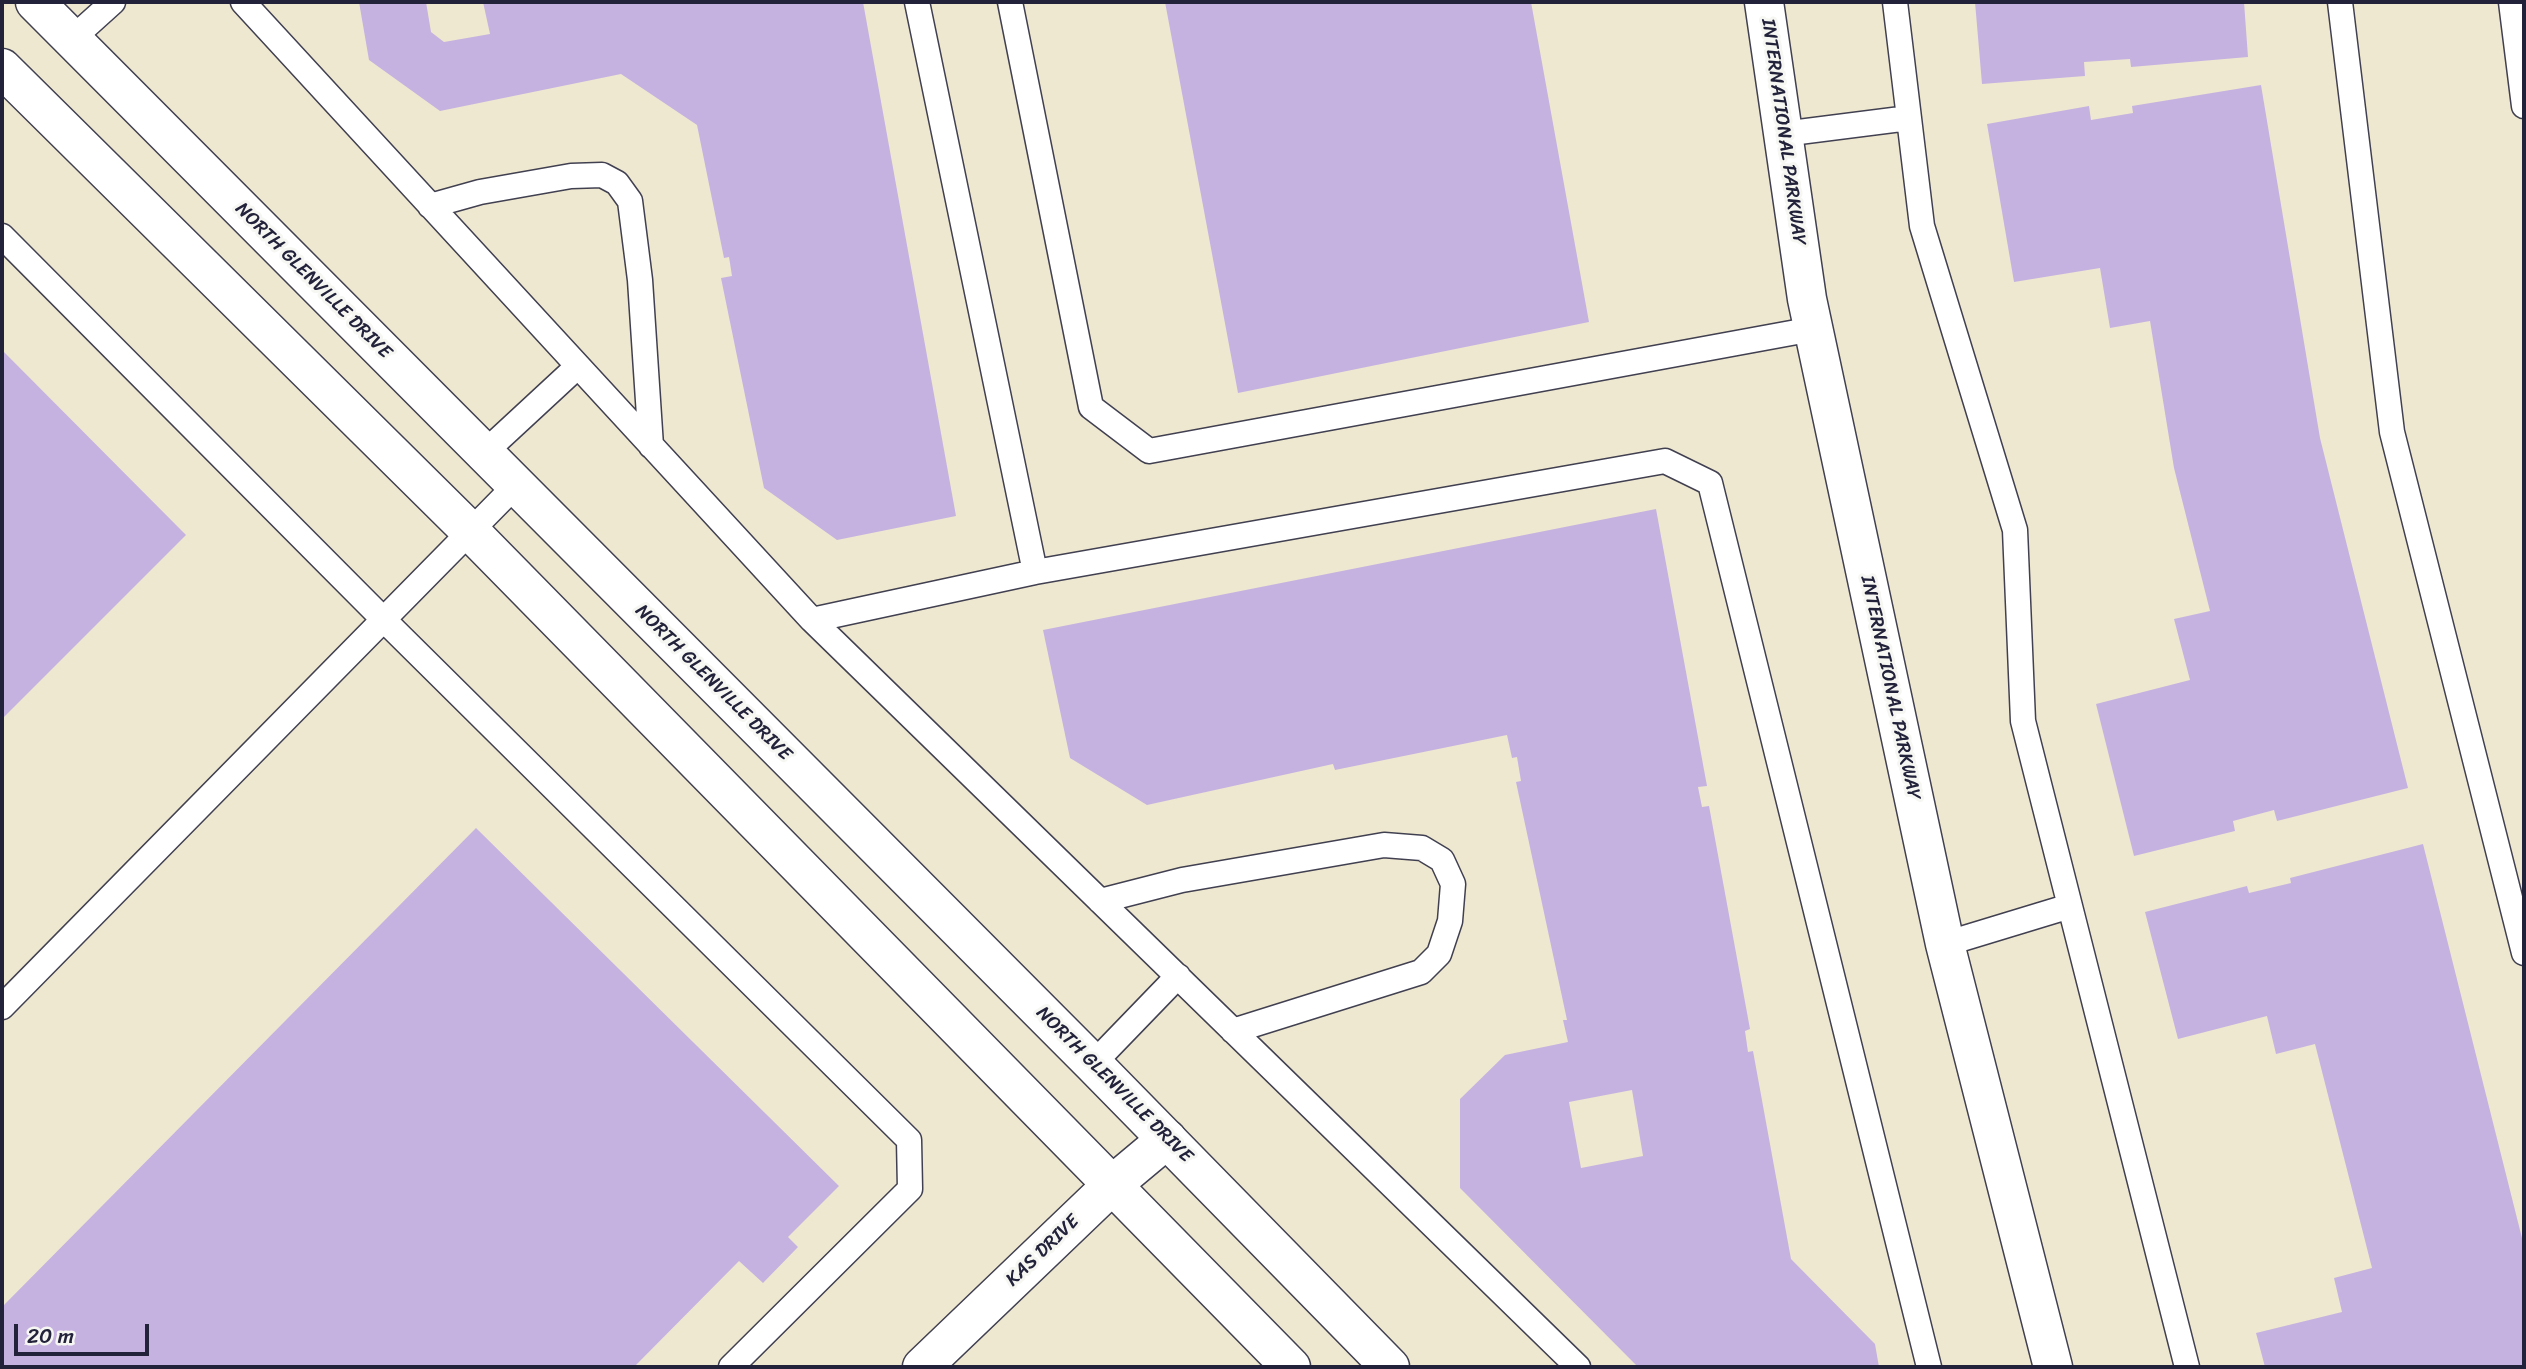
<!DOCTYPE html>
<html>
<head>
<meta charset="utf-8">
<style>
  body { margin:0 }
  #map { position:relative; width:2526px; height:1369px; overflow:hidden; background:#efe8d0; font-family:Sriracha,sans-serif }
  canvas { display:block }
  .frame { position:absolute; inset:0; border:4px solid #22223b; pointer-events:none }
  .scale { position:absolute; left:14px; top:1324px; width:135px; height:32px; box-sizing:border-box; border:4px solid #22223b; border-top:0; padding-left:9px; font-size:21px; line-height:24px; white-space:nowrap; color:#22223b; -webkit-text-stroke:5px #f6f6f2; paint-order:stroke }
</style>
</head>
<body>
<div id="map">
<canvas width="2526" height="1369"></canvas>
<div class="frame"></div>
<div class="scale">20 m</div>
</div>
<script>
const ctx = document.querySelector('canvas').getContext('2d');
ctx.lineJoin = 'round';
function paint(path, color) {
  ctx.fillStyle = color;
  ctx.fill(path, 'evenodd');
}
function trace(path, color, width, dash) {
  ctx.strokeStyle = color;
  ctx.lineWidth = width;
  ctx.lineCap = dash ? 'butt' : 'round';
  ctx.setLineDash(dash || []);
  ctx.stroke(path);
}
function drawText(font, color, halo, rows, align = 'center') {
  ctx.font = font + ' Sriracha,sans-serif';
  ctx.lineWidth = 6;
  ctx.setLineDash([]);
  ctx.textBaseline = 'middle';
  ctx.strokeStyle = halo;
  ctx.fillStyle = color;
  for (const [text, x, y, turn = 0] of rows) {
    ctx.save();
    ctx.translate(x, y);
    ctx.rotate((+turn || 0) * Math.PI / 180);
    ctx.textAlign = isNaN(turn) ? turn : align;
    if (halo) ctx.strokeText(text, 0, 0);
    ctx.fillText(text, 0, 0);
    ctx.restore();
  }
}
paint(new Path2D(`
  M359,2H426L431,32L444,42L490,34L483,2H863L956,516L837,540L764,488L721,278L732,276L729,257L724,258L697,125L621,74L440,111L369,60Z
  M1165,2H1531L1589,322L1238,393Z
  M1975,2H2244L2248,57L2131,67L2130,59L2084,62L2085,76L1982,84Z
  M2261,85L2320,438L2408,788L2277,821L2274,810L2233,821L2235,831L2134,856L2096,704L2190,680L2174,619L2210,611L2174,468L2150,321L2110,328L2100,268L2014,282L1987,124L2089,106L2091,120L2133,113L2132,106Z
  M2,350L186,535L2,719Z
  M1656,509L1707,786L1698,787L1702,807L1709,806L1750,1029L1745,1031L1748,1052L1753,1051L1791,1259L1875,1344L1879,1367H1638L1460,1188V1099L1505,1055L1568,1042L1563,1020H1567L1516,782L1521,781L1517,757L1512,758L1507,735L1335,770L1333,764L1147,805L1070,758L1043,630ZM1632,1090L1643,1156L1581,1168L1569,1102Z
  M476,828L839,1186L788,1237L798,1247L763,1283L739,1261L634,1367H2V1307Z
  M2423,844L2524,1246V1367H2265L2256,1333L2342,1312L2334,1278L2372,1268L2315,1044L2276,1054L2267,1016L2178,1039L2145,912L2247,886L2249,893L2291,883L2290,878Z`), '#c6b2e0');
const service = new Path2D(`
  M243,2L812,620L1578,1367
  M917,2L1035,572L1665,461L1710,483L1929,1367
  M1010,2L1091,407L1149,451L1813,329
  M1895,2L1922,226L2015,530L2023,721L2187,1367
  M2340,2L2392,432L2524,953
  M2511,2L2524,106
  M72,39L113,2
  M1783,134L1909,118
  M430,206L480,192L571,176L602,175L617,183L630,201L640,280L651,446
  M2,236L383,619L909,1140L910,1189L731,1367
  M484,453L578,366
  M812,620L1035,572
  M1100,901L1182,880L1384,845L1422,848L1442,860L1453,884L1450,921L1439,954L1421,972L1233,1031
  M1945,944L2070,906
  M2,1007L516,485
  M1093,1064L1178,976`);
const minor = new Path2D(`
  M1764,2L1807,299L1945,944L2053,1367
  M922,1367L1112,1185L1167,1139`);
const tertiary = new Path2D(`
  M35,2L1093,1064L1390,1367
  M2,68L470,531L1291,1367`);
trace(service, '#414051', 27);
trace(minor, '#414051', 41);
trace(tertiary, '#414051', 41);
trace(service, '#fff', 24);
trace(minor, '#fff', 38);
trace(tertiary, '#fff', 38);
drawText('19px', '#22223b', '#f6f6f2', [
  ["INTERNATIONAL PARKWAY",1783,132,82],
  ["NORTH GLENVILLE DRIVE",313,281,45],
  ["NORTH GLENVILLE DRIVE",713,683,45],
  ["INTERNATIONAL PARKWAY",1890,688,78],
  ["NORTH GLENVILLE DRIVE",1114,1085,45],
  ["KAS DRIVE",1043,1251,-44]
]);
</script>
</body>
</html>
